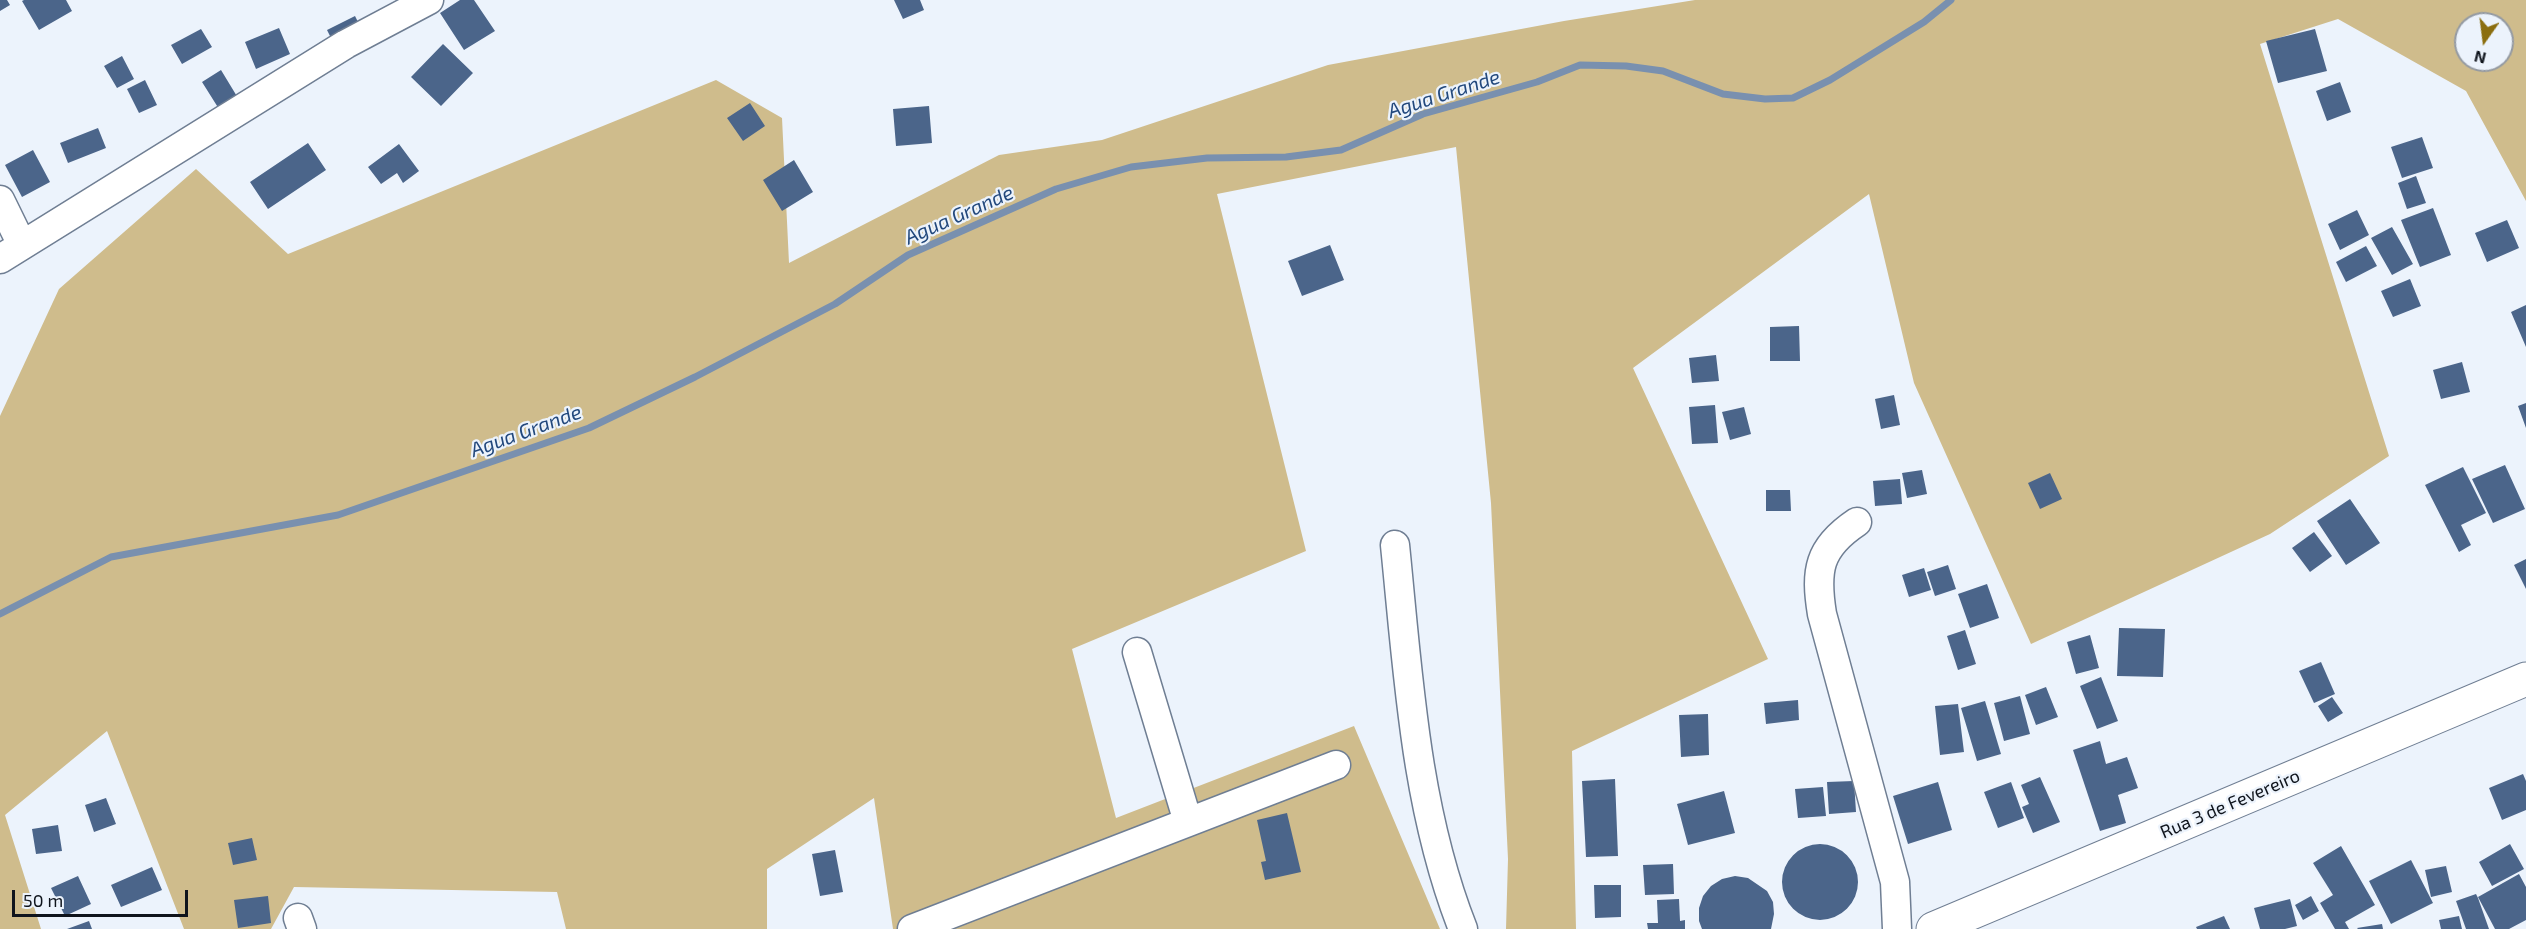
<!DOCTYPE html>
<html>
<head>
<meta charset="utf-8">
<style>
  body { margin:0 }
  #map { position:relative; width:2526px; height:929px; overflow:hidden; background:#ecf3fc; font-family:"Exo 2",sans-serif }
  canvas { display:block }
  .north { position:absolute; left:2454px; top:12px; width:60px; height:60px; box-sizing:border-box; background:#ecf3fc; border:2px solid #949aa2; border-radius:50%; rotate:194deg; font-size:16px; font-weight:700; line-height:24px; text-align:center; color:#0f141c }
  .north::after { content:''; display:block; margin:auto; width:21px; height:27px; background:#8b6e0f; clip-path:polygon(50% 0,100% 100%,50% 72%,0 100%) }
  .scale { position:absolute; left:12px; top:890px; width:176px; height:27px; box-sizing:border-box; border:3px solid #0f141c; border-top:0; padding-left:8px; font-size:18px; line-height:21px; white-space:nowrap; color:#0f141c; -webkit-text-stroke:4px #ecf3fc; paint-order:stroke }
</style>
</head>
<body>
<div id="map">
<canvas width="2526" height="929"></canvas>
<div class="north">N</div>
<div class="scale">50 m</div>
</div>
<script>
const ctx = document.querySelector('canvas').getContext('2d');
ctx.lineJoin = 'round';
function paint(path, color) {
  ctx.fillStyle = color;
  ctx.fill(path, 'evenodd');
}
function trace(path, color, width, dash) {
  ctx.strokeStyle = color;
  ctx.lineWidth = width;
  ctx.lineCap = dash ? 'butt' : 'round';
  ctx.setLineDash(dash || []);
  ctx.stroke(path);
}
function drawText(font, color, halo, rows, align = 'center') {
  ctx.font = font + ' "Exo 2",sans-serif';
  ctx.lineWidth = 4.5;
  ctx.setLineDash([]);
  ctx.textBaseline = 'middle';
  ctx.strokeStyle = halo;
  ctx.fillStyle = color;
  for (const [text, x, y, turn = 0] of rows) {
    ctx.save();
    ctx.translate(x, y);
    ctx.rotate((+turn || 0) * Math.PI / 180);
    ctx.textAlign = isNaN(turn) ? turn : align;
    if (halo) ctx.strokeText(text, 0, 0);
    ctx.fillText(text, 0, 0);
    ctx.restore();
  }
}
paint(new Path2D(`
  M1695,0H2526V201L2466,91L2338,19L2260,44L2389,456L2270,534L2031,644L1914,383L1869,194L1633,368L1768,659L1572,751L1576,929H1506L1508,859L1491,503L1456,147L1217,194L1306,551L1072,649L1116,818L1354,726L1440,929H893L874,798L767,869V929H566L557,892L294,887L271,929H184L107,731L5,815L41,929H0V416L59,289L196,169L288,254L716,80L782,118L789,263L999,155L1102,140L1328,65L1564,21ZM2466,24H2502V60H2466Z`), '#cfbc8c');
trace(new Path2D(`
  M0,614L111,557L338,515L589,428L695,377L835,304L908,255L1056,189L1131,167L1207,158L1286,157L1341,150L1423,114L1537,82L1580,65L1626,66L1663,71L1723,94L1765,99L1793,98L1830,80L1924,22L1951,0`), '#7990af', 7);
paint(new Path2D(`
  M0,0H7L10,5L0,11Z
  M24,0H66L72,11L39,30L22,1Z
  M460,0H474L495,31L464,50L440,13Z
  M894,0H920L924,10L903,19Z
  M355,16L363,32L335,46L327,30Z
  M279,28L290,54L256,69L245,42Z
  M201,29L212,47L182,64L171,45Z
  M2315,29L2327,71L2278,83L2266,41Z
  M443,44L473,73L441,106L411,77Z
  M122,56L134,79L117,88L104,66Z
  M221,70L238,98L219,109L202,82Z
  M145,80L157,105L139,113L127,89Z
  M2340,82L2351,112L2327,121L2316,91Z
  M750,103L765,126L743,141L727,118Z
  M929,106L932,143L896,146L893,109Z
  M98,128L106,148L68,163L60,143Z
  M2422,137L2433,168L2402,178L2391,147Z
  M308,143L326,170L268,209L250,182Z
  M399,144L419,171L403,183L397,173L381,184L368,167Z
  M33,150L50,182L22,197L5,165Z
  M794,160L813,192L782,211L763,180Z
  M2416,176L2426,203L2407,209L2398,183Z
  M2433,208L2451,255L2420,267L2401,220Z
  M2357,210L2369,235L2340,250L2328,224Z
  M2507,220L2519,248L2487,262L2475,233Z
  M2392,227L2413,264L2392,275L2371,238Z
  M1330,245L1344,280L1302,296L1288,261Z
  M2366,246L2377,266L2346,282L2336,262Z
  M2410,279L2421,306L2393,317L2381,291Z
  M2526,305V347L2511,312Z
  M1799,326L1800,361H1770V327Z
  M1716,355L1719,381L1692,383L1689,358Z
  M2462,362L2470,392L2441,399L2433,370Z
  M1894,395L1900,425L1881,429L1875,399Z
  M2526,403V428L2518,406Z
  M1715,405L1718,443L1692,444L1689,407Z
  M1744,407L1751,434L1730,440L1722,412Z
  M2505,465L2525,509L2493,523L2472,479Z
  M2463,467L2486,513L2461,525L2471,545L2459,552L2425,485Z
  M1922,470L1927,494L1907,498L1902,473Z
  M2050,473L2062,499L2040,509L2028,483Z
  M1900,479L1902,504L1875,506L1873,481Z
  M1766,490H1790L1791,511H1766Z
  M2350,499L2380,543L2346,565L2317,521Z
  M2314,532L2332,556L2310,572L2292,548Z
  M2526,559V589L2514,565Z
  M1948,565L1956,589L1935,596L1927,572Z
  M1924,568L1931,590L1909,597L1902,575Z
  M1987,584L1999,618L1970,628L1958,594Z
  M2119,628L2165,629L2163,677L2117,676Z
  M1965,630L1976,664L1958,670L1947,636Z
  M2090,635L2099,668L2076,674L2067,642Z
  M2321,662L2335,694L2314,703L2299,671Z
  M2101,677L2118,721L2097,729L2080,686Z
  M2046,687L2058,717L2036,725L2025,695Z
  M2020,696L2030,734L2004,741L1994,703Z
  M2332,697L2343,713L2328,722L2318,706Z
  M1798,700L1799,720L1766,724L1764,703Z
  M1985,701L2001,754L1977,761L1961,708Z
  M1958,704L1964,752L1940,755L1935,706Z
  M1708,714L1709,755L1681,757L1679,715Z
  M2100,741L2106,764L2127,757L2138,788L2118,795L2126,823L2100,831L2073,750Z
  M2523,774L2526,781V810L2502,820L2489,788Z
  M2040,777L2060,822L2033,833L2022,807L2029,804L2021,785Z
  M1615,779L1618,856L1586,857L1582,781Z
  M1854,781L1856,812L1829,814L1827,782Z
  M1938,782L1952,830L1908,844L1893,796Z
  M2011,782L2024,818L1998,828L1984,792Z
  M1823,787L1826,816L1798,818L1795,789Z
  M1724,791L1735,833L1688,845L1677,804Z
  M106,798L116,824L94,832L85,805Z
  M1287,813L1301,872L1265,880L1261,862L1266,861L1257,820Z
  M58,825L62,851L36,854L32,829Z
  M252,838L257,860L233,865L228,843Z
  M2510,844L2524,869L2492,886L2479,862Z
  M1782 882a38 38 0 1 1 76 0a38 38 0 1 1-76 0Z
  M2341,846L2375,905L2345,922L2349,929H2335L2320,903L2333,895L2313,863Z
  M835,850L843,892L820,896L812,854Z
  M2411,860L2433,903L2391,924L2369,881Z
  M1673,864L1674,894L1645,895L1643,865Z
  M2446,866L2452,892L2431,897L2425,870Z
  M152,867L162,890L121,907L111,885Z
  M2519,874L2526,887V920L2509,929H2495L2478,897Z
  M78,876L91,904L65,916L51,888Z
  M1735,876L1748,878L1767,891L1773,902L1774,914L1771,929H1702L1699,921V908L1703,896L1711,886L1722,879Z
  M1594,885H1621V917L1595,918Z
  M2476,894L2478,898L2489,929H2466L2456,901Z
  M268,896L271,923L238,928L234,900Z
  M2311,896L2319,911L2303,920L2295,905Z
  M1679,899L1680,921L1685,920V929H1648L1647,923H1658L1657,900Z
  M2290,899L2297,926L2285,929H2260L2254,908Z
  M2224,916L2230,929H2197L2196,927Z
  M2459,916L2462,929H2441L2439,920Z
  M89,921L92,929H67Z
  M2382,924L2383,929H2358L2357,928Z`), '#4b658a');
const minor = new Path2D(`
  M0,200L22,245
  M0,259L346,44L429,0
  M1857,522C1818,548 1815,571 1822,614L1895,882L1897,929
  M1395,545C1408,673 1415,808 1463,929
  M1137,652L1188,822
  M298,918L302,929
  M912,929L1336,765`);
const primary = new Path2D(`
  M1933,929L2526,679`);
trace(minor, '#6f7e93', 31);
trace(primary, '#6f7e93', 35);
trace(minor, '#fff', 28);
trace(primary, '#fff', 33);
drawText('18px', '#0f141c', '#ecf3fc', [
  ["Rua 3 de Fevereiro",2230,804,-23]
]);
drawText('italic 20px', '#22487c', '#ecf3fc', [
  ["Agua Grande",1444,94,-18],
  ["Agua Grande",959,215,-24],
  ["Agua Grande",526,431,-20]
]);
</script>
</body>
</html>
